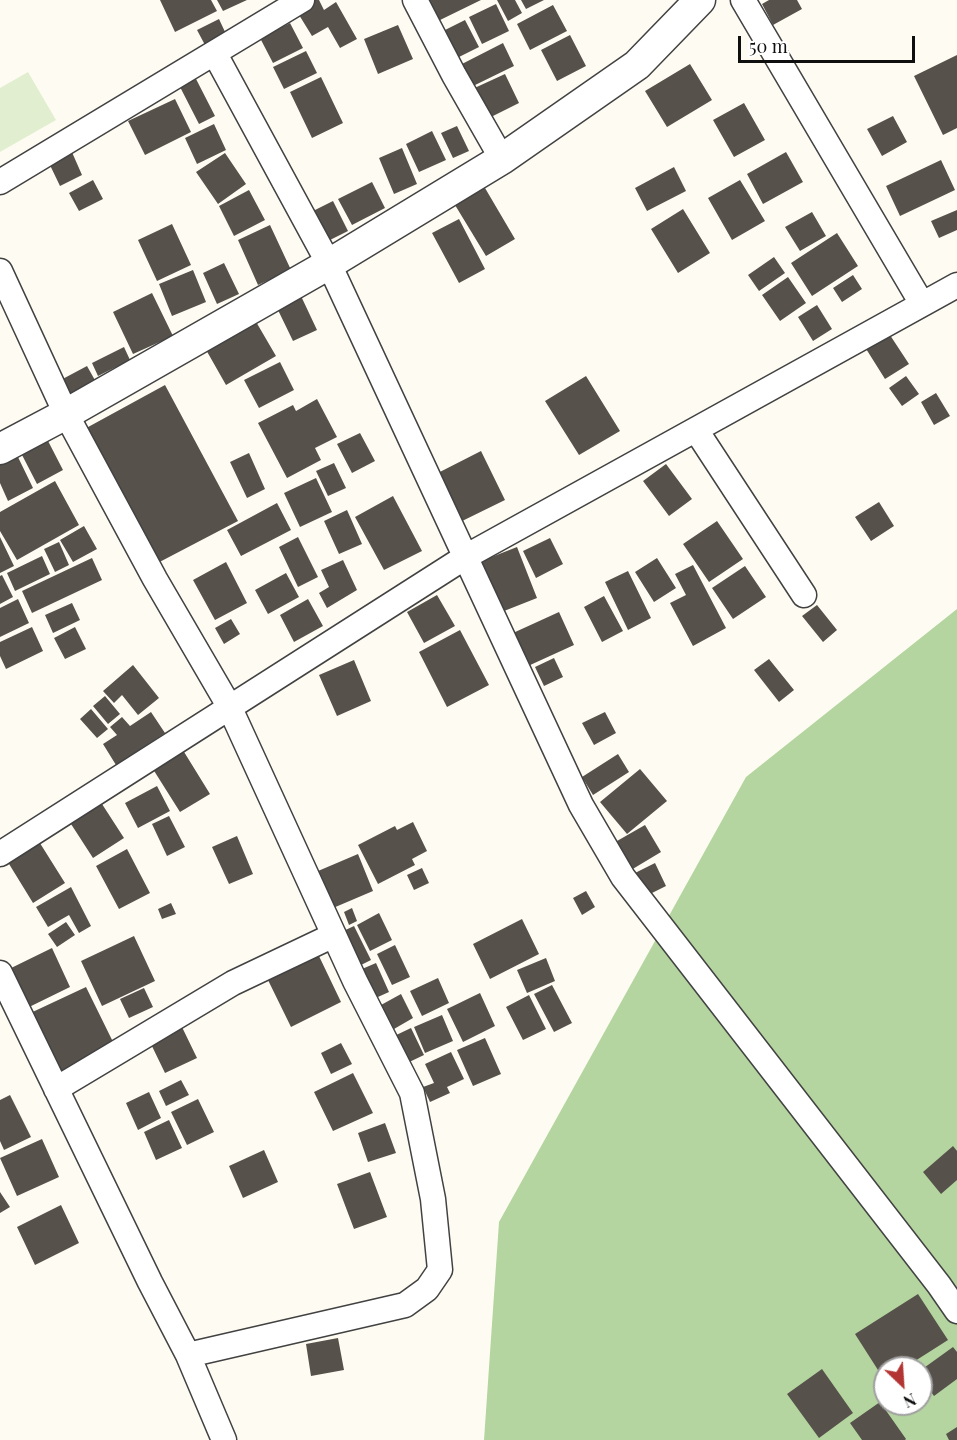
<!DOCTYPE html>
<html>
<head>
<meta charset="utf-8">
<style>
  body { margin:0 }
  #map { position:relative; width:957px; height:1440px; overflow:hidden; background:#fefcf2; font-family:"Playfair Display",serif }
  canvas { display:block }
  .north { position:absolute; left:873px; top:1356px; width:60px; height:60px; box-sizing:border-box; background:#fff; border:2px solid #9f9f9f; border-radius:50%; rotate:155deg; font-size:16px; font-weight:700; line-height:24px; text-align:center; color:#0f0f0f }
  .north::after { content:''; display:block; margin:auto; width:21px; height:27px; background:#b33533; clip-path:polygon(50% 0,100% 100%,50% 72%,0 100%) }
  .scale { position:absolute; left:738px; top:36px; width:177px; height:27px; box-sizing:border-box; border:3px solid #0f0f0f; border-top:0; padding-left:8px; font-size:18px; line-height:21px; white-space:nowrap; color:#0f0f0f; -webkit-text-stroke:4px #fff; paint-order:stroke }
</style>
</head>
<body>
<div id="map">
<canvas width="957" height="1440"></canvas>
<div class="north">N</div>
<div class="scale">50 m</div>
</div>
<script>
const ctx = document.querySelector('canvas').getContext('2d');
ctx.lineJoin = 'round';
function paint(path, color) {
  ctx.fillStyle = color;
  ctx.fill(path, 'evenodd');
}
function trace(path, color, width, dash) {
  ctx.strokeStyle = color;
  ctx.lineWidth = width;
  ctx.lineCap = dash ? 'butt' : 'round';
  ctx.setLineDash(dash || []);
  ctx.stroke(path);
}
paint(new Path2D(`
  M957,609V1440H484L499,1222L746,777ZM885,1368H921V1404H885Z`), '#b4d59f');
paint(new Path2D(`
  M28,72L56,120L0,152V88Z`), '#e1eecf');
paint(new Path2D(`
  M160,0H211L217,11L175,32Z
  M217,0H247L223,11Z
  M313,0H319L324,10L336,2L357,39L340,48L328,27L312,36L296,10Z
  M427,0H481L438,21Z
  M497,0H515L522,13L508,21Z
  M521,0H544L526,9Z
  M769,0H797L802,9L773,25L762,4Z
  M496,4L509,31L482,44L469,17Z
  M553,5L567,31L530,50L517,24Z
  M219,19L226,34L205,45L197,30Z
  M465,20L479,47L453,60L439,33Z
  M290,23L303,48L273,63L260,38Z
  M398,25L413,59L378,74L364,39Z
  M570,35L586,66L557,81L541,50Z
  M503,43L514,66L471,87L460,65Z
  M306,51L317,73L284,89L273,67Z
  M957,55V128L943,135L914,76Z
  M690,64L712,100L667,127L645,91Z
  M505,74L519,103L483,121L468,91Z
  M195,77L215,116L199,124L179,85Z
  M321,77L343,123L312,138L290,92Z
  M175,99L191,132L145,155L128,121Z
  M744,103L765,140L734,157L713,120Z
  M893,116L907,142L882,156L867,129Z
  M214,124L226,150L197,164L185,138Z
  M457,126L469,151L453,158L441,133Z
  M432,131L446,160L419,172L406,144Z
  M402,148L417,184L394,194L379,158Z
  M71,150L82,175L60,186L48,161Z
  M786,152L803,182L763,204L747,174Z
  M225,153L246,184L218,204L196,172Z
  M941,160L955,190L900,216L886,186Z
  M674,167L686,191L647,211L635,188Z
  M93,180L103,199L79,211L69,193Z
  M740,180L765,221L732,240L708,198Z
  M372,182L385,208L352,225L338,199Z
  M485,188L515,239L486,256L455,205Z
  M249,190L265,220L234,236L219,206Z
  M333,201L348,231L324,243L309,213Z
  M683,209L710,253L678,273L651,229Z
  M957,210V230L939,238L931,221Z
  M812,212L826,236L800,251L785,227Z
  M459,219L485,269L459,283L432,233Z
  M172,224L191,265L157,281L138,240Z
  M270,225L291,270L258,285L238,240Z
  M837,233L858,266L812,296L791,263Z
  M774,257L785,273L759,291L748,275Z
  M224,263L239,294L217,304L203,273Z
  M193,270L206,302L172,316L159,284Z
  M853,275L862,289L842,302L833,288Z
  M788,277L806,303L780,321L762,295Z
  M152,293L173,336L133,354L113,312Z
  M301,296L317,330L293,341L277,308Z
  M817,305L832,329L813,341L798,317Z
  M255,320L276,356L226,385L205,348Z
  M886,329L909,364L885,379L863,344Z
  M124,347L130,360L98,376L92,363Z
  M280,362L294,390L259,408L244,380Z
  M87,366L96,382L66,398L57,382Z
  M586,376L620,431L579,455L545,401Z
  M906,376L919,394L902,406L889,388Z
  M165,385L238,521L150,567L79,432Z
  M936,393L950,416L934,425L921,402Z
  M317,399L337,437L315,448L321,460L287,478L258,423L293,405L296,411Z
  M360,433L375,461L352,473L337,444Z
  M47,439L63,470L37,484L21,453Z
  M481,451L505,500L454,525L430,477Z
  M249,453L265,489L247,498L230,462Z
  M17,455L33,488L8,501L0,483V463Z
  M334,463L346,488L328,496L316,471Z
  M666,464L692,499L669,516L643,481Z
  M316,478L332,512L300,527L284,493Z
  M55,481L79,525L17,560L0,531V512Z
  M393,496L422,551L384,570L355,517Z
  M879,502L894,526L871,541L855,517Z
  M277,503L291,530L241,556L227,530Z
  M347,510L362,544L339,554L324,521Z
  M717,521L743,559L709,582L683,544Z
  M84,526L97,549L73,562L60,540Z
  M0,537L14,566L0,573Z
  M298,537L318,577L298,587L279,547Z
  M550,538L563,564L536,578L523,551Z
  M59,542L69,565L55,572L44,549Z
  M517,547L537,598L499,613L479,562Z
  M42,556L50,574L15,591L7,573Z
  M92,558L102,580L32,613L22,591Z
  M657,558L676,588L654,602L635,572Z
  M343,560L357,590L327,608L319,593L329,587L321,570Z
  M226,562L247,603L215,620L193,580Z
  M693,565L726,628L693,646L670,603L686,595L675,574Z
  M745,566L766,597L733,619L712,588Z
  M628,571L651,618L628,630L605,582Z
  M286,573L299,597L268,614L255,590Z
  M2,575L13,597L0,604V576Z
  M437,595L455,626L424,643L407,612Z
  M604,596L623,631L602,642L584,607Z
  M18,599L29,623L0,637V608Z
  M308,599L323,626L294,642L280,615Z
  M72,603L80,620L53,633L45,615Z
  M817,605L837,630L823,642L802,616Z
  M559,612L574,645L528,666L513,633Z
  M231,619L240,634L224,644L215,628Z
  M32,627L43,651L6,669L0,656V642Z
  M75,627L86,649L65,659L54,638Z
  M460,630L489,685L447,707L419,652Z
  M554,658L563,677L544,686L535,667Z
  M769,659L794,690L779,702L754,670Z
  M354,660L371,701L337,716L319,675Z
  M133,665L159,698L138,715L122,695L114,703L103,691Z
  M105,696L120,714L108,724L93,706Z
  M91,709L108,729L97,738L80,719Z
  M151,712L165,733L116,765L103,744L117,735L110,727L122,717L130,726Z
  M605,712L616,733L594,745L582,723Z
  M181,747L210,794L180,812L151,766Z
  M618,754L629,772L593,795L582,777Z
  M640,769L667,801L627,834L600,802Z
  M157,786L170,811L138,828L125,803Z
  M102,804L124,838L93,858L71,824Z
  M169,816L185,847L167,856L152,824Z
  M413,822L427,851L412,859L415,865L378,884L358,845L395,826L397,830Z
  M645,825L661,852L626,873L610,845Z
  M237,836L253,874L229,884L212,847Z
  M38,840L65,883L33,903L6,859Z
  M127,849L150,893L119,909L96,866Z
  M358,854L373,891L326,911L311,874Z
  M655,863L666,886L644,897L633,874Z
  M422,868L429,883L414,890L407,875Z
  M71,887L91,926L79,933L69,915L48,927L36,907Z
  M586,891L595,907L582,915L573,898Z
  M171,903L176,914L162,919L158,909Z
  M352,908L357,921L349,925L344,912Z
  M379,913L392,940L370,951L357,925Z
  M522,919L539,954L490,979L473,944Z
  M66,922L75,935L57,947L48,934Z
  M354,926L371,960L353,969L337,934Z
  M134,936L155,981L102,1006L81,961Z
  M395,945L410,977L392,985L377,954Z
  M52,948L70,987L23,1010L5,971Z
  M318,954L341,1002L291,1027L267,978Z
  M546,958L555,981L527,993L517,970Z
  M376,963L389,992L369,1001L355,972Z
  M438,978L449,1003L422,1016L410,991Z
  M552,985L572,1023L554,1032L534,994Z
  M86,987L116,1048L54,1078L24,1016Z
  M144,988L153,1007L129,1018L120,999Z
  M480,993L495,1026L463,1042L447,1009Z
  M401,994L413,1018L394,1029L381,1005Z
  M529,995L546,1029L523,1040L506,1007Z
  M442,1015L453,1041L425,1053L414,1027Z
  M181,1025L197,1058L165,1073L149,1040Z
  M411,1028L424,1055L403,1065L390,1038Z
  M485,1038L501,1074L473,1086L457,1050Z
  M341,1043L352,1064L331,1074L321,1053Z
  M451,1052L464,1079L447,1087L450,1093L430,1102L423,1087L434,1083L425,1064Z
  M353,1073L373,1113L333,1131L314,1092Z
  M181,1080L189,1095L166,1106L159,1091Z
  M149,1092L161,1118L138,1130L126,1103Z
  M10,1095L31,1137L4,1150L0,1141V1100Z
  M198,1099L214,1132L187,1145L171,1112Z
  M169,1120L182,1148L156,1160L144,1132Z
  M385,1123L396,1153L368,1162L358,1133Z
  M42,1139L59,1177L17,1196L0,1158Z
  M953,1146L957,1151V1180L941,1194L923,1172Z
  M264,1150L278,1182L243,1198L229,1166Z
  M370,1172L387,1217L354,1229L337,1184Z
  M0,1192L10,1207L0,1213Z
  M61,1205L79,1243L35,1265L17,1227Z
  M918,1294L948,1340L904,1368H885V1381L855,1334Z
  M338,1338L344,1370L311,1376L306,1344Z
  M953,1347L957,1352V1379L934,1396L921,1378V1370Z
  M822,1369L853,1413L819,1438L787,1394Z
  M880,1402L906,1439L905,1440H862L850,1423Z
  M957,1427V1440H949L946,1434Z`), '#57514c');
const minor = new Path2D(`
  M415,0L454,75L502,159
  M743,0L922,304
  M215,54L329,264L581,805L623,877L939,1285L957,1311
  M0,182L302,0
  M0,271L66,414L155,579L229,706L355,981L412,1093L433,1199L440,1270L427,1289L405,1305L188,1355
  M696,430L804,595
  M0,854L467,556L957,285
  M0,973L150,1282L188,1355L224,1440
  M56,1089L233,983L334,935`);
const tertiary = new Path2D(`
  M0,449L66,414L329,264L502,159L637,65L700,0`);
trace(minor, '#424242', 27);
trace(tertiary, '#424242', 33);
trace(minor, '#fff', 24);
trace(tertiary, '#fff', 30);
</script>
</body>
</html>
